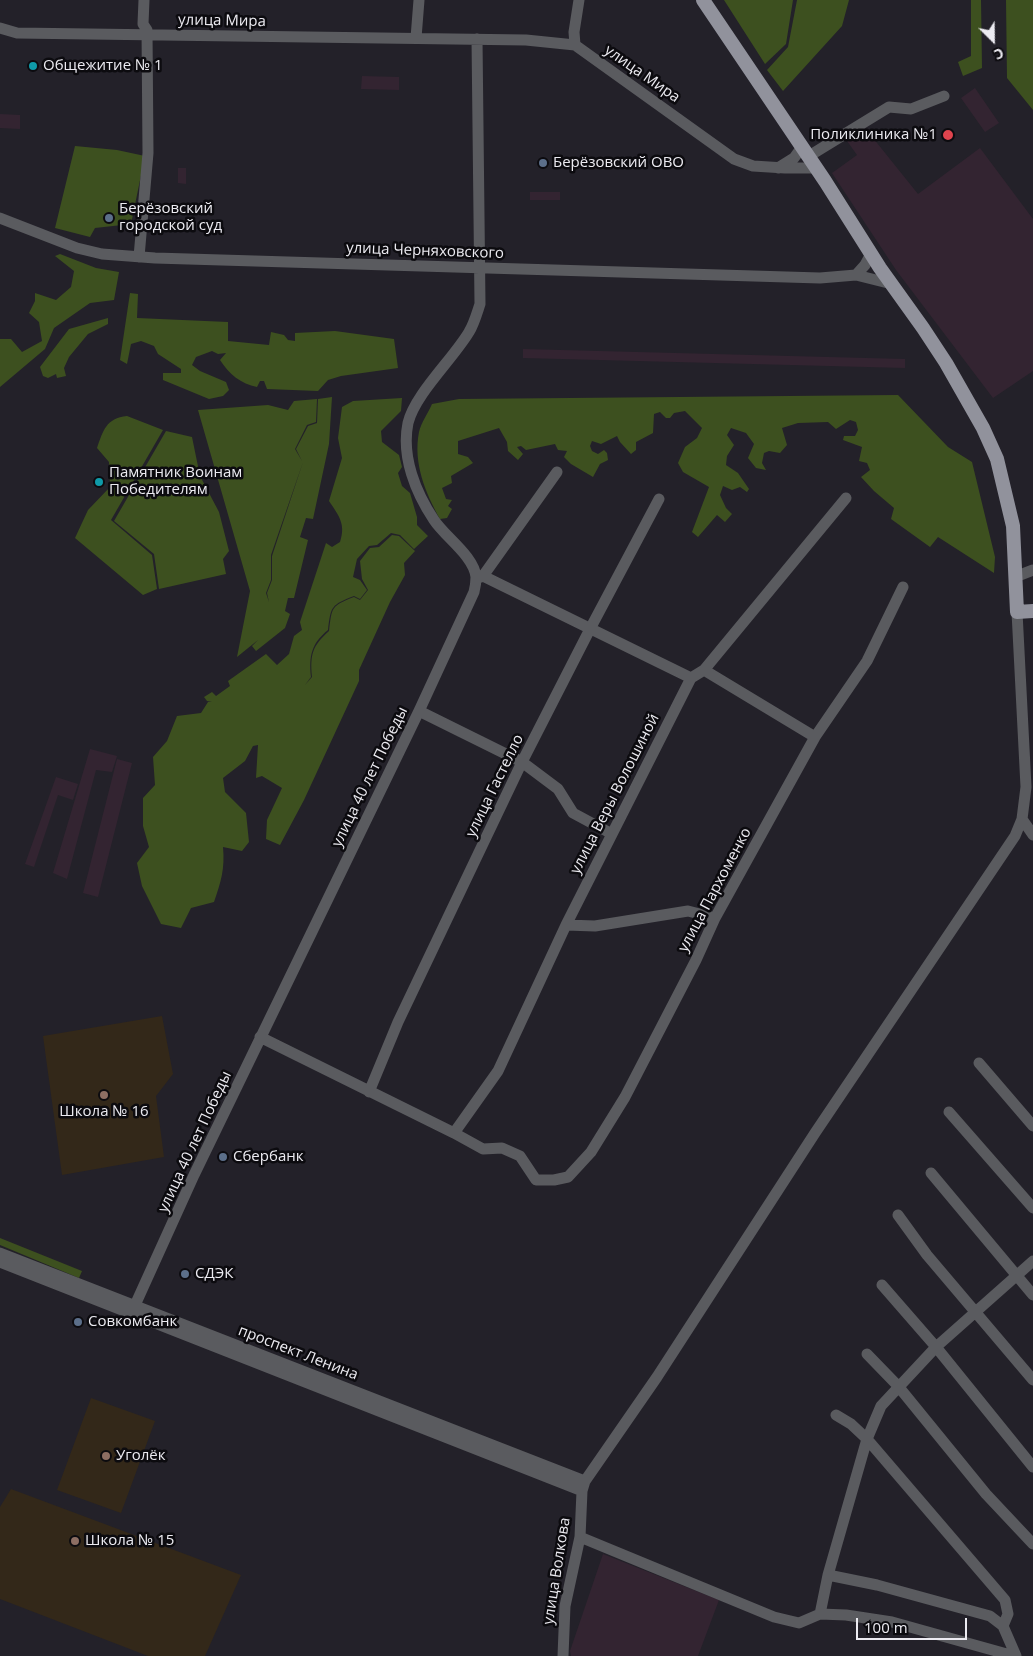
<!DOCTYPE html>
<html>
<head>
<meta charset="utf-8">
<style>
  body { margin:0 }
  #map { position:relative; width:1033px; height:1656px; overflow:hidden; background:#232129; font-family:"Open Sans",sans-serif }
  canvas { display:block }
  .north { position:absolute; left:968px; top:15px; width:50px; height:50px; -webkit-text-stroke:4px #0c0b0f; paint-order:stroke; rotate:157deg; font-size:14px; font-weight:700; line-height:20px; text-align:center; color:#ecebf1 }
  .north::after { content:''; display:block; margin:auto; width:18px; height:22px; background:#ecebf1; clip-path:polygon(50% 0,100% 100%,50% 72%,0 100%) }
  .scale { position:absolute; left:856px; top:1618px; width:111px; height:22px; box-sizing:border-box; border:2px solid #ecebf1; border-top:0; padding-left:6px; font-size:15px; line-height:18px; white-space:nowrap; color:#ecebf1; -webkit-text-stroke:4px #0c0b0f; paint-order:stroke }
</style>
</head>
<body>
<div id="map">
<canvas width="1033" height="1656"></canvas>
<div class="north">С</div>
<div class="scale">100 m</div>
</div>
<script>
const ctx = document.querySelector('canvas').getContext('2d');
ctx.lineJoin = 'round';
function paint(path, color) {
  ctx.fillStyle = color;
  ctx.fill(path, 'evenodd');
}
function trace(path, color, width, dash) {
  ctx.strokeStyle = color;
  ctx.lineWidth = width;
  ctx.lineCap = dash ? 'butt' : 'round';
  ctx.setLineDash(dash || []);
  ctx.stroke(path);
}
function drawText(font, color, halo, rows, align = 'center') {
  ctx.font = font + ' "Open Sans",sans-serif';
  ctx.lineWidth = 5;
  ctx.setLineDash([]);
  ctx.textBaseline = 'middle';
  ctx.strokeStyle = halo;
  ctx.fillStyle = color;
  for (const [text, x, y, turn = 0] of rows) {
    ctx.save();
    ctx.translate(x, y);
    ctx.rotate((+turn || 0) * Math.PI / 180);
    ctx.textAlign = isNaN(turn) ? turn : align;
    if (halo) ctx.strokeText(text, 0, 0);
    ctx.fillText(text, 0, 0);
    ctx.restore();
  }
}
paint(new Path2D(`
  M362,76L399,77V90L361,89Z
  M975,88L999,123L985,132L961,98Z
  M0,114L20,115V129L0,128Z
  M865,128L918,194L980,148L1033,219V371L993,398L896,270L832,173L857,155L847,141Z
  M178,168H186V184L178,183Z
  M530,192H560V200H530Z
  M523,349L905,359V368L523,358Z
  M90,749L117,756L112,772L96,770L67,879L53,873Z
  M117,759L132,763L98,897L83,893Z
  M56,777L78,784L73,800L58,795L34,867L25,864Z
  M603,1554L719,1600L698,1656H571L570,1651Z`), '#332431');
paint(new Path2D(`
  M162,1016L173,1074L156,1096L164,1157L62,1175L43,1036Z
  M91,1398L155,1421L121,1513L57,1490Z
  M11,1489L241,1575L205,1656H148L0,1599V1507Z`), '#332819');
paint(new Path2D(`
  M724,0H793L786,44L765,64Z
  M797,0H849L842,26L783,91L767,70L788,47Z
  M971,0H981L982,68L963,76L958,62L971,56Z
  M1006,0H1033V110L1007,78Z
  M75,146L117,150L145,156L131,224L95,228L90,237L55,228Z
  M60,254L96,268L119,272L114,300L90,303L54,328L45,349L0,387V339H11L22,352L42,341L39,322L29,313L35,301V293L56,300L71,287L74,271L55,256Z
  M130,293L138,294L137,318L228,322V341L269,345L271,332L284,335L288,340L295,341V333L335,331L394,339L398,368L341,376L328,380L318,391L267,389L264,381H260L257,387C241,384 229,374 220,360L226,353L218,354L212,351L196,357L192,365L200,371L226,382L229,390L223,396L209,399L163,380V373H181V369L158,354L154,346L141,341L131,344L127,364L120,360Z
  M108,318V324L88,334L69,357L64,368L66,376L57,378L56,374L48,378L43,376L40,367L69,329Z
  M898,395L948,447L972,462L995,557L994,573L938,537L930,547L891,519L894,508L874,491L861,477L870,470L867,463L859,461L862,447L843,440L844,436H855L858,430L856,422L850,420L836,429L828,422L798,423L782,428L787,445L780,453L769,451L764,453L762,463L766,470L756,468L748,458L754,444L746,433L731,428L727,435L734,445L727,456L726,465L738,473L749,489L747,492L740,487L732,490L723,486L720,495L726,508L732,514L725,522L717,515L698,537L692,532L709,487L683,472L678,463L685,447L697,438L702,428L685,411L674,413L670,418H666L660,412L654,414L653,433L636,442V450L631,454L620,442L617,436L601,444L592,441L590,446L592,451L598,454L604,450L607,453L608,460L600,464L593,477L571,464L564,457L567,451L558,450L555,444L526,450L521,446L517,447L523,454L518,460L508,451L507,442L499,428L458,441V454L468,457L473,463L451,476L452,483L442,488L446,499L452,500L448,506L452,509L447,518L440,519C425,492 413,463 419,432C421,423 428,413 432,404L459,399Z
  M332,397L329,444L313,519L306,518L300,537L308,540L294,598H288L285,611L290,614L285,628L256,651L252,646L258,640L237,657L250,591L198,410L268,405L288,410L294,401L317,399L316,422L307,425L295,449L302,461L296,449L308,426L317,423L318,399ZM303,462L272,556V580L267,593L269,602L266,593L271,580V555Z
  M402,398L401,411L381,431L382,442L399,455L402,467L398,473L402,486L410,493L417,517V525L428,536L414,549L400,535L391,533L377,545L369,546L357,559L353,577L360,580L367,590L360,599L354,596C331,605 331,606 328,630C311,644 309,656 311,677L305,685L312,677C310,655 312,646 329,631C332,607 331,606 354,597L360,600L368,590L362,579L360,561L370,548L379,547L392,535L399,536L415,551L404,563L405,575L390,602L359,670V681L304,800L280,845L266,839L267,820L282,788L262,776L256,778L258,745L253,746L245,761L223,778L225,792L246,813L249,842L242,851L223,847C225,869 221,882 214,902L191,908L181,928L161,924L142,886L137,863L149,847L143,826V798L155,785L153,757L167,741L177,716L201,713L208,702H212L207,701L204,697L212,692L216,696L230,686L228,681L266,654L277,665L289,654L294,636L302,630L300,622L326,543L332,547L340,542C346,524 339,516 329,501L342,458L338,438L342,407L353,401Z
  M127,416L163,430L111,520L152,555L157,589L143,595L75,538L88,510L110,487L109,462L97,448C103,431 106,418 127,416Z
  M166,431L192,437L200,476L219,512L229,551L223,559L226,574L159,589L154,554L114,521Z
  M0,1238L82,1271L79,1278L0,1245Z`), '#3d501f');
trace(new Path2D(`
  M0,28L17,33L526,40L575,45L734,159L753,166L785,168H817
  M416,38L419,0
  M575,45L574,32L579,0
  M809,156L889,107L911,109L944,96
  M778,168L794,158L802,147
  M0,218L77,248L102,254L155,258L820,278L856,275L865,265L871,254
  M139,257L148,153L147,30L143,24L144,0
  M856,275L892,284
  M483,576L557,472
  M1015,577L1033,570
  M476,579L483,576L691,678
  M704,670L815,737
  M419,711L522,762L558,789L573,813L612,834
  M1022,819L1033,835
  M566,925L595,926L688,911L715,918
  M260,1037L454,1133L483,1149L502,1148L520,1156L536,1180H554L568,1177L591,1152L625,1097L696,960L715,918L815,737L867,661L903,587
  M979,1063L1033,1126
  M369,1092L398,1022L522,762L590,629L659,499
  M949,1112L1033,1208
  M454,1133L498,1071L566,925L691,678L704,670L846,498
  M931,1173L1033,1295
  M898,1215L927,1255L1033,1380
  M0,1253L585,1481
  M0,1262L582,1491
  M882,1285L936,1347L1033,1467
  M131,1314L194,1175L419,711L474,592C475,588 476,582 476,577C474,556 445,537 434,520C416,493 401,457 408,423C415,394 453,359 469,332C474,324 477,313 480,304L477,39
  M867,1354L898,1386L986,1494L1033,1544
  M836,1415L851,1424L867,1439L1005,1600L1008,1614L1003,1626
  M580,1537L774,1617L799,1623L820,1614L846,1615L892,1622L1014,1656
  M828,1575L877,1585L990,1616L1003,1626L1016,1656
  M820,1614L828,1575L867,1439L881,1406L936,1347L1033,1261
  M563,1656L565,1606L580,1537L582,1491L585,1481L657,1377L815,1133L1015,836L1022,819L1026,787L1017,612`), '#5a5b5f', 11);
trace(new Path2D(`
  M703,0L825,181L880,268L923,328L946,363L983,428L997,459L1013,526L1017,612L1033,611`), '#91929c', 14);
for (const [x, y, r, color] of [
  [33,66,5,"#0f9aa8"],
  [948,135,6,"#e0444e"],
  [543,163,5,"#5c6f8a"],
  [109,218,5,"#5c6f8a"],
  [99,482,5,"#0f9aa8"],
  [104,1095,5,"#8d6e63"],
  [223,1157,5,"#5c6f8a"],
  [185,1274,5,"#5c6f8a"],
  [78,1322,5,"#5c6f8a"],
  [106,1456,5,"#8d6e63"],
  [75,1541,5,"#8d6e63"]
]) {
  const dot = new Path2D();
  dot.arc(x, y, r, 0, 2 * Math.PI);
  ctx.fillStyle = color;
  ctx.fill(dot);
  trace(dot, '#0c0b0f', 2);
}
drawText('15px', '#ecebf1', '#0c0b0f', [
  ["улица Мира",222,21,1],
  ["улица Мира",642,74,35],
  ["улица Черняховского",425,251,2],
  ["улица 40 лет Победы",370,777,-64],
  ["улица Гастелло",495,786,-64],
  ["улица Веры Волошиной",615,794,-63],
  ["улица Пархоменко",715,890,-62],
  ["улица 40 лет Победы",195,1142,-65],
  ["проспект Ленина",298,1353,21],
  ["улица Волкова",557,1571,-81]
]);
drawText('15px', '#ecebf1', '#0c0b0f', [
  ["Общежитие № 1",43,66],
  ["Поликлиника №1",937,135,"right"],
  ["Берёзовский ОВО",553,163],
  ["Берёзовский",119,209],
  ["городской суд",119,226],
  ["Памятник Воинам",109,473],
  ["Победителям",109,490],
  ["Школа № 16",104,1112,"center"],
  ["Сбербанк",233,1157],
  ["СДЭК",195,1274],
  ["Совкомбанк",88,1322],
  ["Уголёк",116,1456],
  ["Школа № 15",85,1541]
], 'left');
</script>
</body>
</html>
